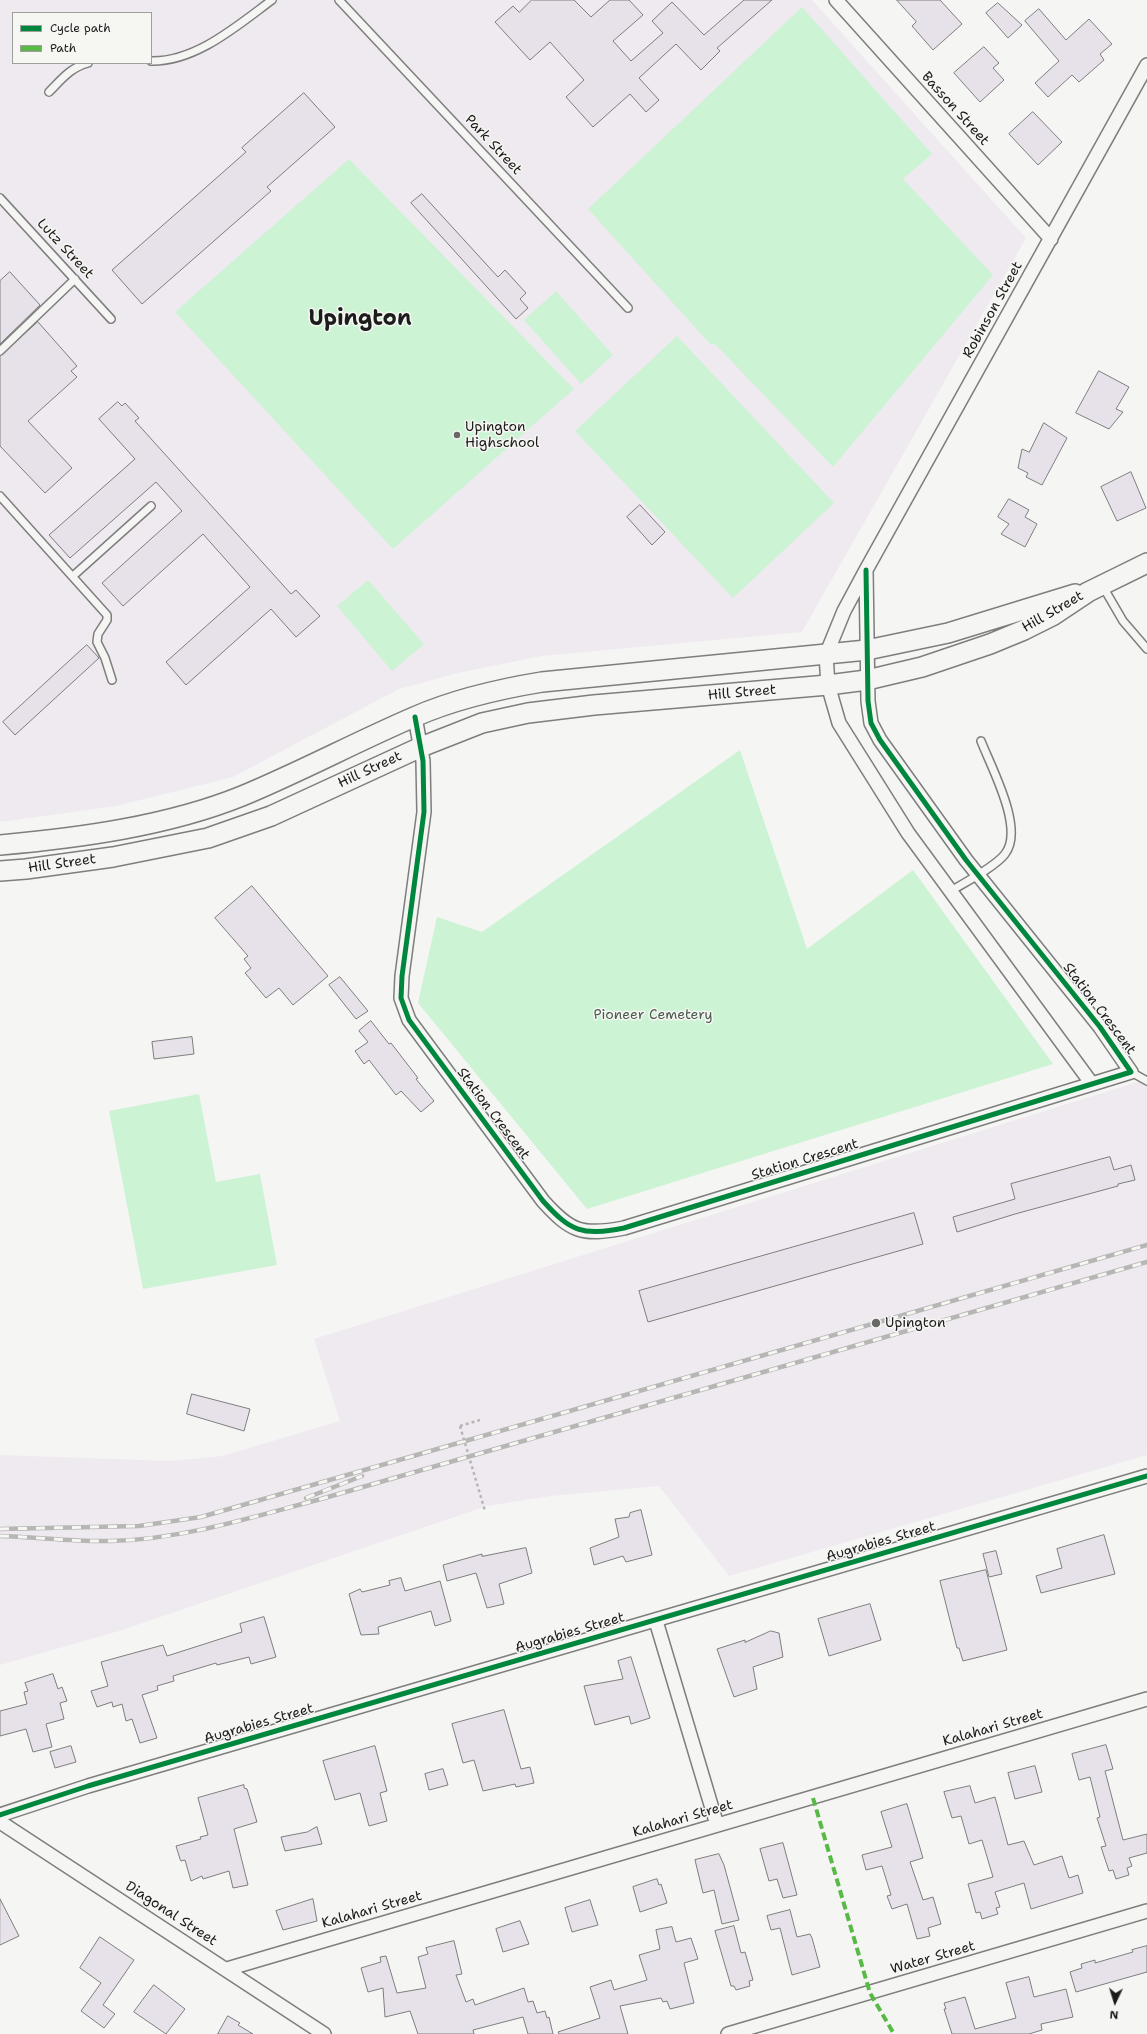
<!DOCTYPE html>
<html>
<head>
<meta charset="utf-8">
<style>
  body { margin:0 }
  #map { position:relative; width:1147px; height:2034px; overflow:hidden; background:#f5f5f3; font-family:"Shantell Sans",sans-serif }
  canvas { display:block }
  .legend { position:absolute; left:12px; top:12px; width:140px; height:52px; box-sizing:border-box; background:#f6f6f2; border:1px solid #9f9f9c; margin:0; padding:5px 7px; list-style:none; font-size:12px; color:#1c1c1c }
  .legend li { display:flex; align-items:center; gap:8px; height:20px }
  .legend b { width:20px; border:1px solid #9f9f9c }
  .north { position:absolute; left:1095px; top:1982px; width:40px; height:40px; -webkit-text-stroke:3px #f6f6f2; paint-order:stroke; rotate:184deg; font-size:11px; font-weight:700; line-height:16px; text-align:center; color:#1c1c1c }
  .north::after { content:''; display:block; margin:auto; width:14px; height:18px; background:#1c1c1c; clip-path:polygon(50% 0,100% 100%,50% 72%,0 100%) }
</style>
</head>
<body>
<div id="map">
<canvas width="1147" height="2034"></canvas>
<ul class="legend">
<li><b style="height:5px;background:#00873e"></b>Cycle path</li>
<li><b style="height:5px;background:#58b947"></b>Path</li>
</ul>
<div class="north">N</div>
</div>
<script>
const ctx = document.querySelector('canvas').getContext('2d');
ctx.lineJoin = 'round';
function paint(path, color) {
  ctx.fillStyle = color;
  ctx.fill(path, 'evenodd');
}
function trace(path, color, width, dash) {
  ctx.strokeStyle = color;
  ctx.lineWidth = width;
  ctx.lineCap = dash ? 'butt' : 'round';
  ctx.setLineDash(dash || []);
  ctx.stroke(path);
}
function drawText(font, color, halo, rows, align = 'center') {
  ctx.font = font + ' "Shantell Sans",sans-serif';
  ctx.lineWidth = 3;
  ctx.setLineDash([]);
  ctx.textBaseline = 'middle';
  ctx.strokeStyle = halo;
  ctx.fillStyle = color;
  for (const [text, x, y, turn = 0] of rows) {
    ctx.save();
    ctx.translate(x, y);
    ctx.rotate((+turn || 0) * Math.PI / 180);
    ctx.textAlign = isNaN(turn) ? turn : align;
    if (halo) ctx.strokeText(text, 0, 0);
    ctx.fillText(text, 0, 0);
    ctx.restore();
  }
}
paint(new Path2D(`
  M0,0H812L1026,238L802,632L541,656L458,673L399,689L233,777L116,806L0,822ZM13,13H151V63H13Z
  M1147,1079V1455L729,1576L659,1486L551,1496L487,1506L119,1631L0,1665V1455L170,1461L222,1456L340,1421L314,1339Z`), '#efeaf0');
paint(new Path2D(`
  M802,7L932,154L903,179L993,275L833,467L714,343L711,345L588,209Z
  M349,159L574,389L393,549L175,312Z
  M556,291L613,355L581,384L524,320Z
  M677,336L834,503L733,598L575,431Z
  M368,580L424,644L392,671L337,606Z
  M740,750L807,949L913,870L1053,1064L587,1209L418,1003L437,917L482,932Z
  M199,1094L216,1182L260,1174L277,1265L143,1289L109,1111Z`), '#cdf3d5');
const building = new Path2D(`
  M532,0H574L591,17L610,0H629L643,15L613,41L631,61L663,33L652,21L672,2L704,35L744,0H772L717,48L720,51L701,70L676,44L639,78L659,100L646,112L630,94L593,127L566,97L584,80L550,42L530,60L495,22L513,6L519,12Z
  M897,0H940L962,24L933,50L912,26L916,22Z
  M998,3L1022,25L1008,38L986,13Z
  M1039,9L1066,40L1089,19L1112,44L1100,54L1104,60L1079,82L1072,75L1048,97L1035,83L1059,61L1025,21Z
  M984,47L999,63L993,68L1004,80L980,102L954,73Z
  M304,93L335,127L267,187L271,191L142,304L112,270L246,152L242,148Z
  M1033,112L1062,142L1038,165L1009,134Z
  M422,194L498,277L505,270L526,293L520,299L528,308L516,319L411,203Z
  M10,272L40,305L0,344V281Z
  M38,322L77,366L71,371L77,377L28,421L72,468L45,493L0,446V356Z
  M1099,371L1129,387L1116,409L1123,412L1109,429L1076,413Z
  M118,402L122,406L125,403L139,418L135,421L291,594L296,590L320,616L296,637L271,609L186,685L166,662L250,587L203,534L123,606L102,583L182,511L156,482L70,558L49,535L135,459L99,419Z
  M1044,423L1067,438L1042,485L1026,477L1028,473L1018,468L1022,449L1029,452Z
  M1131,472L1146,508L1117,521L1101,487Z
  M1009,499L1029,510L1025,517L1037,524L1025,547L1001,534L1009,524L998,517Z
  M640,505L665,532L652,545L627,517Z
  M87,645L99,658L15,735L3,722Z
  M252,886L328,976L293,1005L279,988L266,998L245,973L251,968L244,959L248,956L215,918Z
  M340,977L368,1011L356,1019L329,985Z
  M371,1021L389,1044L391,1043L418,1078L416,1079L434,1101L421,1112L401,1091L396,1095L369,1060L364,1064L355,1051L368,1042L359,1031Z
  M192,1037L194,1054L154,1059L152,1042Z
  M1110,1157L1114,1170L1131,1165L1135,1180L1118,1184V1186L1015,1214L957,1232L953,1217L1015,1199L1011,1184Z
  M914,1213L923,1244L648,1322L639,1291Z
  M192,1394L250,1409L244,1431L187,1414Z
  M641,1510L652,1555L626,1562L623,1556L594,1565L590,1548L619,1537L615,1519L629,1517L630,1513Z
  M1104,1535L1115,1574L1041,1593L1036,1576L1062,1568L1057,1549Z
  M526,1548L532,1573L499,1584L504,1604L487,1608L476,1573L447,1581L443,1565L482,1554V1556Z
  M996,1551L1002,1574L989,1577L983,1554Z
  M986,1570L1007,1650L963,1661L959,1648H957L940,1581Z
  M401,1578L405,1591L440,1581L451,1621L435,1626L431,1611L378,1627L379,1634L361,1635L349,1594L360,1589L362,1592L390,1585L389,1581Z
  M870,1604L881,1640L829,1656L818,1619Z
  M264,1617L276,1657L251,1664L249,1657L217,1665L216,1663L173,1676L174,1681L157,1686L158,1690L142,1695L157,1738L140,1743L132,1719L126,1721L122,1704L113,1707L112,1702L97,1707L91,1691L108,1686L101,1662L163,1645L167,1656L242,1632L240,1624Z
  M771,1631L779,1633L783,1657L753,1667L757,1689L734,1697L717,1649L745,1640V1642Z
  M631,1657L650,1718L631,1724L629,1716L595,1725L584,1686L623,1679L618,1661Z
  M53,1674L58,1689L62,1687L67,1701L60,1703L64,1719L46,1724L52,1747L33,1752L26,1729L0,1736V1711L27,1704L24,1692L28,1691L25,1683Z
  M504,1710L521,1769L530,1767L534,1783L516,1787L515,1784L483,1791L474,1760L463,1763L452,1724Z
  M1106,1745L1113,1769L1105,1771L1123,1840L1147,1834V1853L1129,1858L1132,1866L1127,1868L1129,1875L1116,1879L1113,1870L1109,1871L1101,1847L1106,1846L1097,1818L1100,1817L1090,1777L1079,1780L1072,1754Z
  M71,1746L76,1762L55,1768L50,1752Z
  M375,1746L387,1791L380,1793L387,1821L369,1826L360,1793L335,1800L323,1761Z
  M1035,1766L1042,1792L1015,1799L1008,1773Z
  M443,1769L448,1785L429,1790L425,1774Z
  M244,1785V1788L247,1789L257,1822L234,1829L248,1885L233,1888L229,1871L203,1879L202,1876L191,1881L185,1860L181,1861L180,1859L176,1846L201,1839L200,1837L208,1835L198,1798Z
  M970,1786L975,1803L995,1797L1008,1845L1024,1841L1034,1865L1062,1856L1069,1878L1078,1875L1083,1893L1031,1909L1024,1883L995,1892L1000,1907L996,1908L998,1914L982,1919L980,1912L976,1913L968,1884L993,1877L982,1840L969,1844L961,1816L952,1818L944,1792Z
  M907,1804L923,1858L910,1862L923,1900L933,1897L941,1924L928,1928L930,1936L917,1939L907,1904L892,1909L887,1896L891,1895L882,1866L866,1870L862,1855L892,1847L881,1812Z
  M317,1827L322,1844L285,1851L281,1837L307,1832Z
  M783,1843L797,1895L783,1898L777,1879L769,1881L760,1849Z
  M719,1854L724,1865L739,1920L722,1924L714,1890L703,1893L695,1860Z
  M657,1879L659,1885L661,1884L667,1903L640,1912L633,1887Z
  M0,1899L19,1936L0,1945Z
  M313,1899L317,1921L283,1930L276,1911Z
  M590,1900L598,1925L572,1932L565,1908Z
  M790,1910L797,1937L810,1934L812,1938L820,1967L792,1975L780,1928L771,1930L767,1916Z
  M520,1921L529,1944L503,1952L496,1929Z
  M734,1926L741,1953L745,1952L753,1980L749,1981L750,1986L736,1990L734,1986H731L715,1931Z
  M672,1927L676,1942L691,1938L698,1959L684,1963L694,2003L670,2009L667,2001L663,2002L661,1998L620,2006L628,2034H559L558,2032L600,2018L590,1987L611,1980L614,1990L647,1980L639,1955L660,1949L656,1930Z
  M100,1937L134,1960L103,2005L115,2014L104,2028L81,2011L101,1983L80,1968Z
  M454,1941L462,1974L456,1975L466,2002L473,1999L475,2005L524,1988L528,2002L533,2001L537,2013L545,2011L547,2018L549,2017L553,2034H528L523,2017L473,2030L474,2034H418L410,2011L385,2017L383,1988L368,1992L361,1968L381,1962L380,1957L386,1956L397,1993L426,1988L418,1957L428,1954L426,1948Z
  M1147,1946V1972L1076,1992L1070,1972L1082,1968L1081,1964L1095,1960V1963L1133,1952L1132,1950Z
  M1029,1977L1034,1997L1066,1989L1073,2017L1041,2024L1042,2030L1029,2034H952L944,2009H946L944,2003L965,1997L975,2029L1016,2018L1006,1983Z
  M154,1985L185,2009L166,2034L134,2012Z
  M228,2016L240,2023L238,2025L253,2034H218Z`);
paint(building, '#e7e2ea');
trace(building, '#7e7e7d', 1);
const lane = new Path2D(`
  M339,0L628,308
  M151,61C196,62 238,25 272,0
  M49,92C61,80 71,67 88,63
  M0,198L111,319
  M0,351L75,279
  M0,496L107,615V620L98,634L97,642L105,658L112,680
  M73,576L151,506
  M1102,585L1123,621L1147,649
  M949,892C964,883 995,867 1005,854C1025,829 991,767 981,741
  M1131,1072L1147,1081`);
const street = new Path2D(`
  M836,0L1051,239
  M415,717L423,761L424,812L402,976L401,998L409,1020L543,1201C571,1232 582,1236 624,1228L1131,1072L1100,1027L966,860L880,740L871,723L868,701L866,570
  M1092,1084L908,833L839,723L828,685L826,655L844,611L866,570L1147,65
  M656,1621L717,1825
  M0,1815L88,1786L1147,1476
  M0,1822L324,2034
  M227,1969L1147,1699
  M728,2034L1147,1911`);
const secondary = new Path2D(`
  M0,845C79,838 168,826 242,796C300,772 356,742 414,717C455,699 499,689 542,682L867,650L948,633L1075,594
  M0,871L26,869L113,857L208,838L271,816L421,747L482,723L528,713L594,705L828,685L867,680L922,667L990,644L1024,630L1052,616L1088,592L1147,563`);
trace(lane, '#7e7e7d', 10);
trace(street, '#7e7e7d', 16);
trace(secondary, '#7e7e7d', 22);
trace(new Path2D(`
  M460,1426L480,1420`), '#b6b6b5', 2.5, [3, 3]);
trace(lane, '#f5f5f3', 7);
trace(street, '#f5f5f3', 13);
trace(secondary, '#f5f5f3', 19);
const rail = new Path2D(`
  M306,1498L362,1476
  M0,1529L139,1526L201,1517L1147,1245
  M0,1536C37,1537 75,1542 112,1541C184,1539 252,1517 321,1499L1147,1262`);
trace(rail, '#b6b6b5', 4.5);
trace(rail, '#f6f6f2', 3, [9]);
trace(new Path2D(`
  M460,1426L485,1511`), '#b6b6b5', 2.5, [3, 3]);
trace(new Path2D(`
  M813,1798L870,1993L894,2034`), '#58b947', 4, [8, 4]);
trace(new Path2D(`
  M415,717L423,761L424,812L402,976L401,998L409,1020L543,1201C571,1232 582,1236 624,1228L1131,1072L1100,1027L966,860L880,740L871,723L868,701L866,570
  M0,1815L88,1786L1147,1476`), '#00873e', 5);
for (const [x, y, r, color] of [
  [457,435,4,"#686867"],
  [876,1323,5,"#686867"]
]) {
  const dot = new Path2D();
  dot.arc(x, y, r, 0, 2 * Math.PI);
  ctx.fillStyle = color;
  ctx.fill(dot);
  trace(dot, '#f6f6f2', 1.5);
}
drawText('14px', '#1c1c1c', '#f6f6f2', [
  ["Basson Street",955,109,48],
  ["Park Street",493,145,47],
  ["Lutz Street",65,249,47],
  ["Robinson Street",993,310,-61],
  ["Hill Street",1053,612,-30],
  ["Hill Street",742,693,-5],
  ["Hill Street",370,770,-25],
  ["Hill Street",62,864,-8],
  ["Station Crescent",1099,1009,53],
  ["Station Crescent",493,1114,53],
  ["Station Crescent",805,1160,-17],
  ["Augrabies Street",881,1542,-16],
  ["Augrabies Street",570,1633,-16],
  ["Augrabies Street",259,1724,-16],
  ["Kalahari Street",993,1728,-16],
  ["Kalahari Street",683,1819,-16],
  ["Kalahari Street",372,1910,-16],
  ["Diagonal Street",171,1914,33],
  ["Water Street",933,1958,-16]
]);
drawText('14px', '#1c1c1c', '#f6f6f2', [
  ["Upington",465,427],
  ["Highschool",465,443],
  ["Upington",885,1323]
], 'left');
drawText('14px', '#475c4c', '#f6f6f2', [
  ["Pioneer Cemetery",653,1015]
]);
drawText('bold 22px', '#1c1c1c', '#f6f6f2', [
  ["Upington",360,319]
]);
</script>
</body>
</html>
